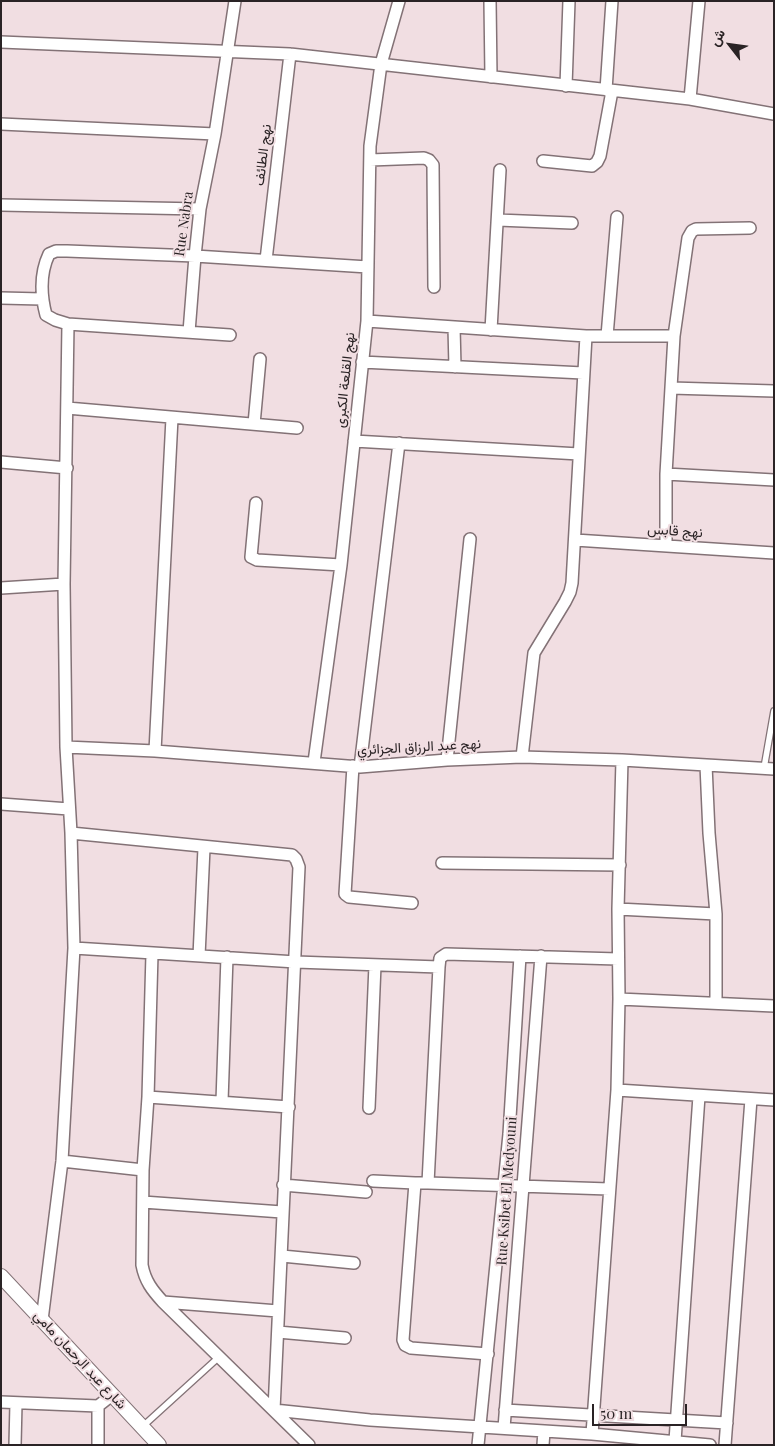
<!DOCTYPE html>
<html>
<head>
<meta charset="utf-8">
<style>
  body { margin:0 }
  #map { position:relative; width:775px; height:1446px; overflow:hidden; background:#f1dee2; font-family:"Playfair Display",Vazirmatn,serif }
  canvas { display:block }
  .frame { position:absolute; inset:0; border:2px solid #2a2325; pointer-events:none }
  .north { position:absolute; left:705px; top:20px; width:50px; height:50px; -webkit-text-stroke:4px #f1dee2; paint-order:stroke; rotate:300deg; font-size:14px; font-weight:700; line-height:20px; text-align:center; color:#2a2325 }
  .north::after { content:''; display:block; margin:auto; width:18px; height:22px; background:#2a2325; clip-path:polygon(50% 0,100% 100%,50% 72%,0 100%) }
  .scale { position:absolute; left:592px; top:1404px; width:95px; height:22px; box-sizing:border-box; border:2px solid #2a2325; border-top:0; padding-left:6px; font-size:15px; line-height:18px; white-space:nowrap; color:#2a2325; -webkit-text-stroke:4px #f1dee2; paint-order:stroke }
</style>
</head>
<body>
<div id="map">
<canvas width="775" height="1446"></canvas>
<div class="frame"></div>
<div class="north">ش</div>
<div class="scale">50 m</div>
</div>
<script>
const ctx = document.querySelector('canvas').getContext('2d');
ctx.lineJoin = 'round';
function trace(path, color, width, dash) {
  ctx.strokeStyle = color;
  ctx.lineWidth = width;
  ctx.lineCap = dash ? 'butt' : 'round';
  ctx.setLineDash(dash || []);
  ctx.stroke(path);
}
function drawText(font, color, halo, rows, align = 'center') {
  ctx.font = font + ' "Playfair Display",Vazirmatn,serif';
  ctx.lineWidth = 4;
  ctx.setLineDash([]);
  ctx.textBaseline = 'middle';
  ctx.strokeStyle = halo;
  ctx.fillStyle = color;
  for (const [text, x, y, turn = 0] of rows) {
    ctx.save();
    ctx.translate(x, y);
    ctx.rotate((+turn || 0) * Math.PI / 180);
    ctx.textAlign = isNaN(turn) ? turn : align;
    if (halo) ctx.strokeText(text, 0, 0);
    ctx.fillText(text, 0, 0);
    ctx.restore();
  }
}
const service = new Path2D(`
  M764,768L774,711
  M142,1427L219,1357`);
const minor = new Path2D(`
  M490,1L491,77
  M1,42L290,54L690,99L774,114
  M566,86L569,1
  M606,90L612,1
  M690,99L699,1
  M1,124L215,134
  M370,160L424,158L429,160L433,165L434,287
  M543,161L592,166L597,162L600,156L612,91
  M1,205L200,209
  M498,220L572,223
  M266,260L290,54
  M1,298L42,299
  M367,321L586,336H674
  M454,327L455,367
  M491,330L500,170
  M189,332L195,256L200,209L215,134L235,1
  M230,335L68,324L55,320L46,315C41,296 40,273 49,254L56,251H67L195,256L368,267
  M607,336L617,217
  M362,362L583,373
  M671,388L774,391
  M67,408L297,428
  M254,424L260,359
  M354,441L579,454
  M1,462L67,468
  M666,474L774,480
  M256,503L251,557L257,560L341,565
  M575,540L774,553
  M666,546V474L674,336L688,238L692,231L696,229L750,228
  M1,588L64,584
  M66,747L155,751L360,767L447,760L522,757L622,760L774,769
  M155,751L172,418
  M522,757L534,653L565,602L570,592L572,583L586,336
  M447,760L470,539
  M314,762L341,565L367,321L370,146L381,64L399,1
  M706,765L709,833L716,914V1003
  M353,766L345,894L349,897L412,903
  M360,767L399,443
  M1,804L69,809
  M71,833L292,855L296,859L299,867L274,1410
  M442,863L620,865
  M618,909L716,914
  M74,948L296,962L439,967L440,958L446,954L618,959
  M152,954L148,1097L143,1170L142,1265C145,1281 152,1290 163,1302L309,1445
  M199,956L204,848
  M439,967L428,1183L609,1189
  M619,999L774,1006
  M617,1090L774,1100
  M148,1097L289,1107
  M222,1101L227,957
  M369,1108L375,965
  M62,1161L143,1170
  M373,1181L415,1183
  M428,1183H415L403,1340L405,1345L411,1348L488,1354
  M283,1185L366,1192
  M143,1202L282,1212
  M282,1256L354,1263
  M163,1302L278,1311
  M42,1320L62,1161L74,948L71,833L66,747L64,584L68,324
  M278,1332L345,1338
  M1,1402L98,1406L112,1395
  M98,1406V1445
  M274,1410L370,1420L592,1434L710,1445
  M505,1410L727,1423
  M504,1428L541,956
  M592,1434L617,1090L619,999L618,909L622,760
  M675,1441L699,1096
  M15,1445L16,1403
  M478,1445L509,1134L520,956
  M543,1445L544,1431
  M725,1445L751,1099`);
const tertiary = new Path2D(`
  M1,1276L159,1445`);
trace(service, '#837276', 8);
trace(minor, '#837276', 14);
trace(tertiary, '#837276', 16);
trace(service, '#fff', 5.5);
trace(minor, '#fff', 11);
trace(tertiary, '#fff', 14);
drawText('14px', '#2a2325', '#f1dee2', [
  ["نهج الطائف",263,155,-83],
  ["Rue Nabra",184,224,-82],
  ["نهج القلعة الكبرى",345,380,-84],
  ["نهج قابس",675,531,4],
  ["نهج عبد الرزاق الجزائري",419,747,-3],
  ["Rue Ksibet El Medyouni",507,1191,-86],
  ["شارع عبد الرحمان مامي",80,1360,47]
]);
</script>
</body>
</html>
